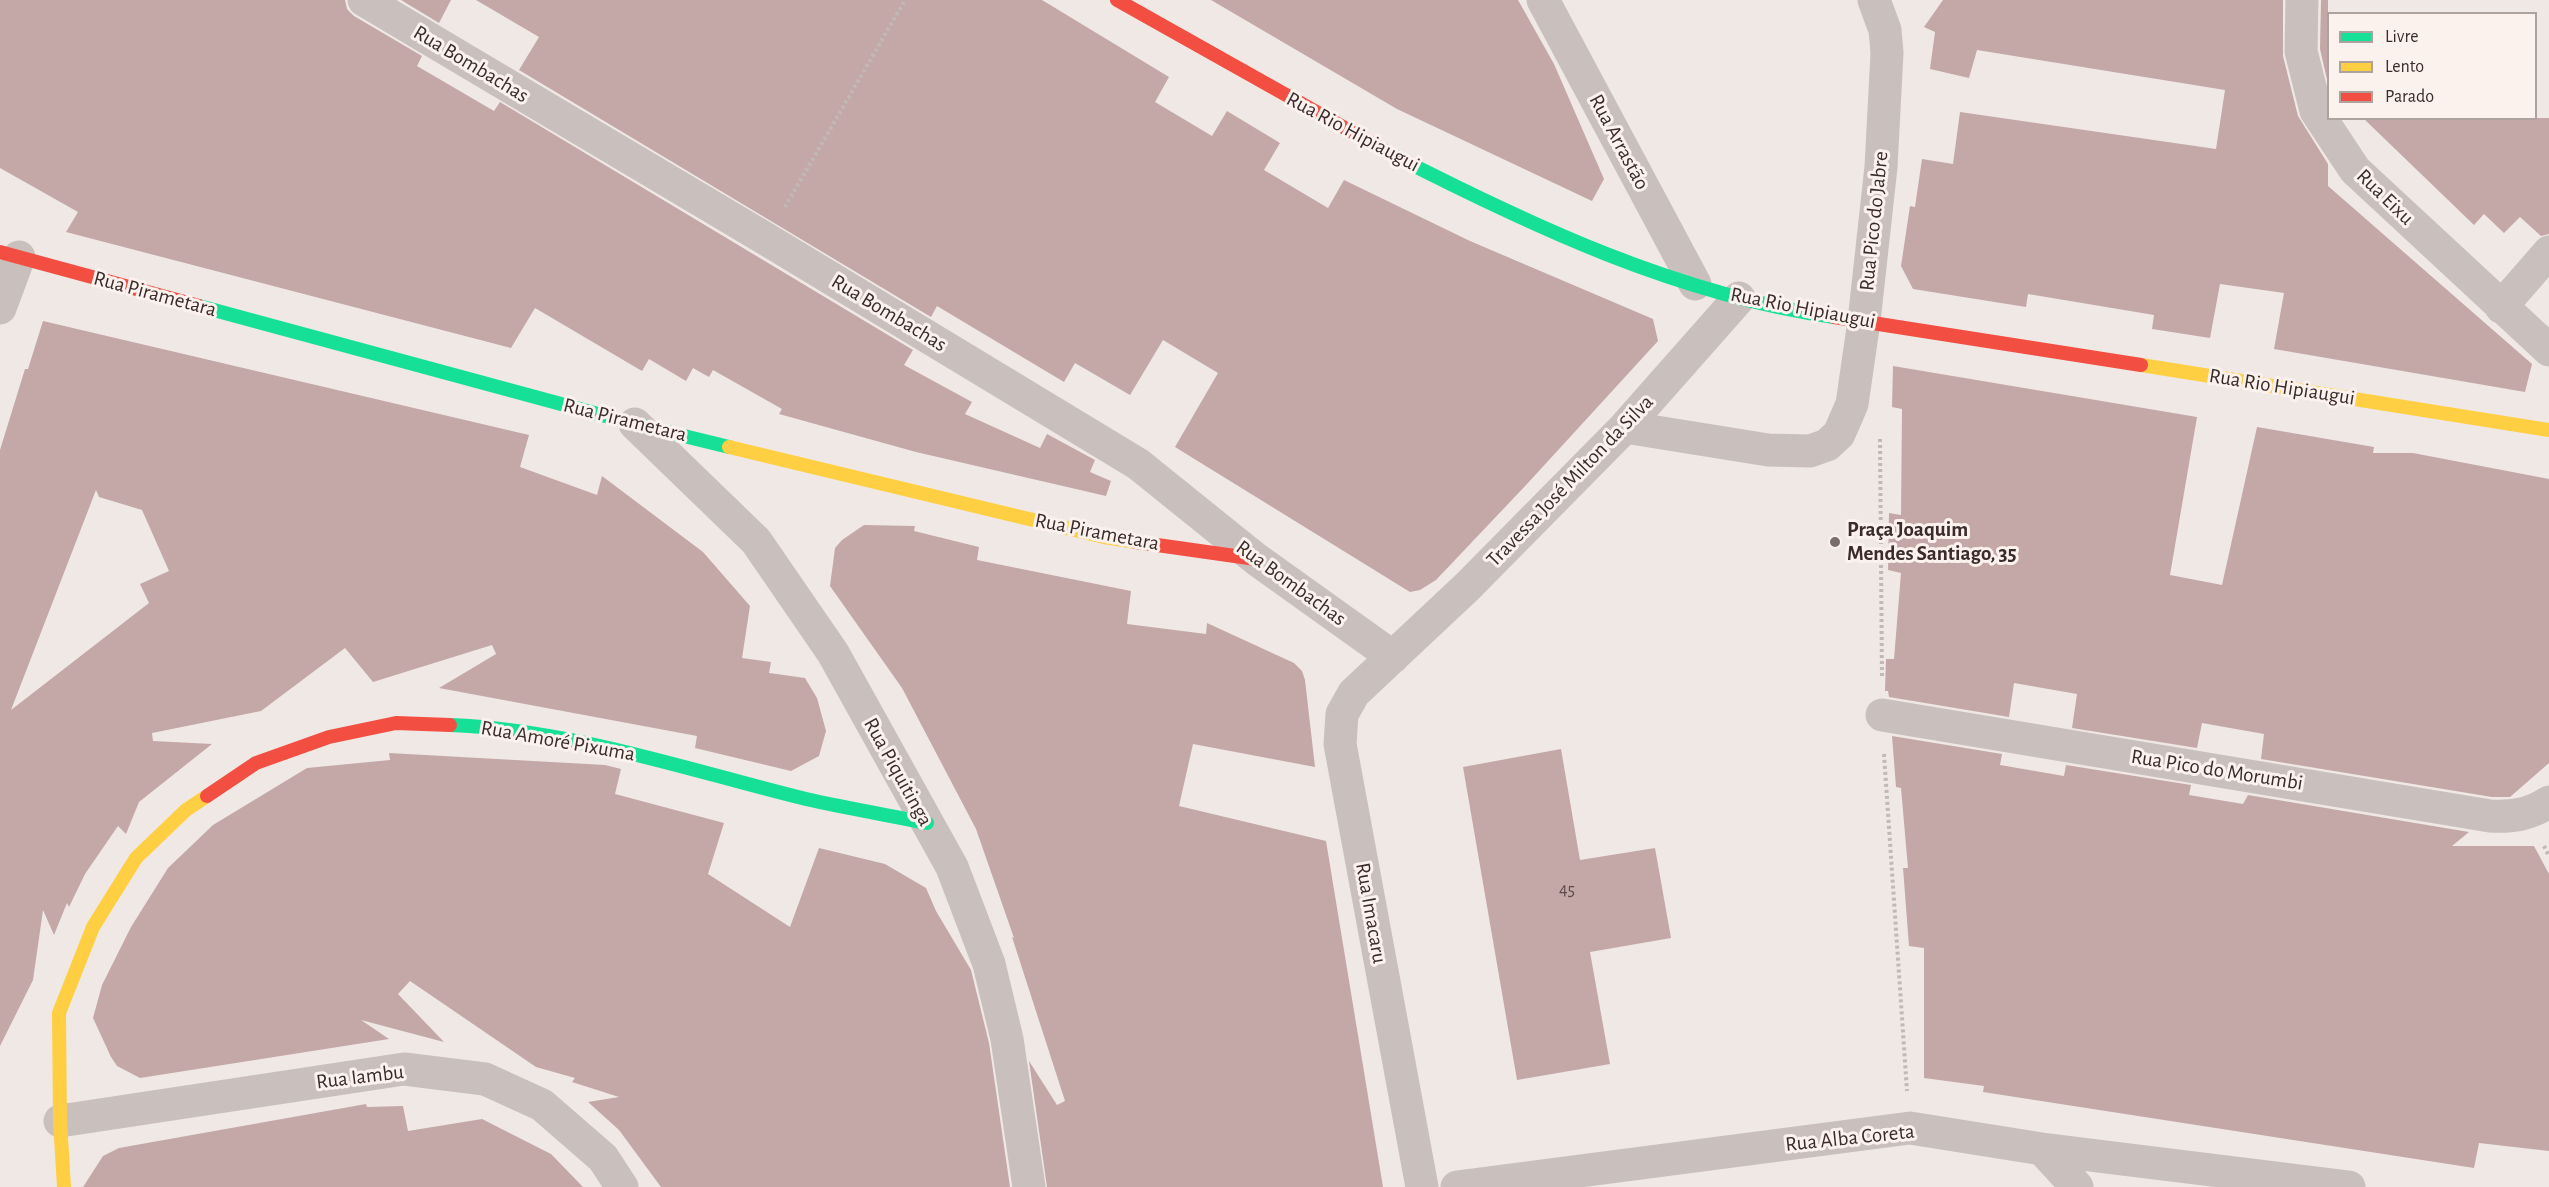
<!DOCTYPE html>
<html>
<head>
<meta charset="utf-8">
<style>
  body { margin:0 }
  #map { position:relative; width:2549px; height:1187px; overflow:hidden; background:#f0e8e5; font-family:"Alegreya Sans",sans-serif }
  canvas { display:block }
  .legend { position:absolute; left:2327px; top:12px; width:210px; height:108px; box-sizing:border-box; background:#fbf1ed; border:2px solid #aea29f; margin:0; padding:8px 10px; list-style:none; font-size:18px; color:#3b2c2b }
  .legend li { display:flex; align-items:center; gap:12px; height:30px }
  .legend b { width:30px; border:2px solid #aea29f }
</style>
</head>
<body>
<div id="map">
<canvas width="2549" height="1187"></canvas>
<ul class="legend">
<li><b style="height:8px;background:#16e098"></b>Livre</li>
<li><b style="height:8px;background:#ffcf43"></b>Lento</li>
<li><b style="height:8px;background:#f24e42"></b>Parado</li>
</ul>
</div>
<script>
const ctx = document.querySelector('canvas').getContext('2d');
ctx.lineJoin = 'round';
function paint(path, color) {
  ctx.fillStyle = color;
  ctx.fill(path, 'evenodd');
}
function trace(path, color, width, dash) {
  ctx.strokeStyle = color;
  ctx.lineWidth = width;
  ctx.lineCap = dash ? 'butt' : 'round';
  ctx.setLineDash(dash || []);
  ctx.stroke(path);
}
function drawText(font, color, halo, rows, align = 'center') {
  ctx.font = font + ' "Alegreya Sans",sans-serif';
  ctx.lineWidth = 6;
  ctx.setLineDash([]);
  ctx.textBaseline = 'middle';
  ctx.strokeStyle = halo;
  ctx.fillStyle = color;
  for (const [text, x, y, turn = 0] of rows) {
    ctx.save();
    ctx.translate(x, y);
    ctx.rotate((+turn || 0) * Math.PI / 180);
    ctx.textAlign = isNaN(turn) ? turn : align;
    if (halo) ctx.strokeText(text, 0, 0);
    ctx.fillText(text, 0, 0);
    ctx.restore();
  }
}
paint(new Path2D(`
  M0,0H345L347,9L354,16L422,56L417,66L494,111L500,102L913,350L904,365L972,402L965,414L1040,448L1047,434L1095,460L1090,472L1111,481L1106,496L916,452L779,414L782,409L713,370L709,377L693,368L686,381L649,359L642,371L535,308L511,348L66,232L78,212L0,168Z
  M401,0H451L439,23Z
  M476,0H1042L1169,77L1155,102L1212,136L1227,111L1280,143L1264,170L1328,208L1344,180L1470,241L1653,319L1658,341L1527,484L1436,580L1420,590L1410,592L1175,447L1218,373L1163,340L1130,395L1075,363L1064,382L937,306L931,317L519,70L539,37Z
  M1211,0H1518L1554,64L1604,179L1592,201L1397,109Z
  M1943,0H2283V56L2298,116L2328,164V186L2532,364L2525,392L2274,349L2284,293L2220,284L2210,338L2152,329L2154,315L2028,294L2026,307L1913,289L1901,266L1910,206L1915,207L1922,159L1953,164L1960,112L2216,149L2225,90L1977,50L1969,78L1930,69L1935,32L1924,27Z
  M2321,0H2328V84L2320,49Z
  M2363,118H2549V234L2541,236L2520,217L2504,233L2484,214L2474,225Z
  M43,321L529,435L520,467L597,495L602,476L703,552L750,606L742,658L771,662L769,673L805,678L817,698L826,731L819,756L791,771L695,748L697,736L439,688L496,654L492,645L373,682L345,648L261,711L152,733L153,741L212,744L139,802L126,834L118,826L85,874L69,907L67,903L54,935L43,910L33,980L0,1046V450L25,369H28ZM96,490L99,497L142,510L169,571L140,584L149,603L11,710Z
  M1893,366L2197,417L2170,575L2222,585L2257,427L2374,447L2373,453H2413L2549,479V763L2510,797H2492L2261,759L2264,734L2202,723L2197,748L2072,728L2077,694L2014,683L2009,717L1889,697L1888,691H1885L1886,659H1894L1901,573L1888,570L1889,513L1901,515L1902,409L1892,407Z
  M864,525L915,526L914,531L979,547L977,560L1131,591L1127,624L1206,634L1207,623L1294,663L1302,671L1305,680L1315,767L1193,744L1179,806L1326,841L1383,1187H1047L1029,1061L1057,1105L1065,1101L1012,937L1014,938L976,829L902,688L830,586L835,548L842,540Z
  M1892,736L2002,754L2000,765L2064,776L2066,765L2191,785L2189,795L2243,804L2248,795L2469,832L2452,846H2534L2549,874V1151L2479,1143L2474,1168L1983,1092L1984,1086L1924,1078V948L1909,946L1903,868H1908L1901,788L1896,787Z
  M1561,749L1580,860L1655,848L1671,938L1590,952L1610,1064L1517,1080L1463,767Z
  M389,753L605,765L621,769L615,794L724,823L708,874L790,927L819,848L885,864L926,888L936,911L971,970L989,1043L1010,1187H661L619,1130L588,1102L619,1097L572,1082L575,1078L536,1067L410,981L398,994L444,1042L361,1020L389,1039L140,1078L117,1066L111,1057L93,1018L102,985L131,927L168,868L213,825L307,768L390,760Z
  M366,1104L367,1107L403,1106L408,1131L482,1119L551,1154L583,1187H83L103,1156L119,1148Z`), '#c3a8a7');
trace(new Path2D(`
  M785,207L905,0
  M1880,439L1882,678
  M1884,754L1907,1091
  M2544,846L2549,856`), '#c2b8b6', 4, [3, 3]);
trace(new Path2D(`
  M364,0L766,239L1138,464L1256,559L1393,657
  M1543,0L1695,284
  M2302,0L2301,51L2316,111L2355,170L2549,350
  M2501,307L2549,252
  M0,308L19,257
  M635,424L756,541L833,653L952,867L989,964L1007,1039L1029,1187
  M1625,427L1768,450L1810,451L1827,445L1839,434L1852,404L1864,321L1881,167L1887,53L1885,30L1874,0
  M1882,715L2490,816C2512,817 2529,815 2549,802
  M60,1121L404,1069L485,1079L542,1105L603,1158L622,1187
  M2042,1149L2077,1187
  M1422,1187L1340,744L1342,714L1354,693L1467,587L1625,427L1739,298
  M1457,1187L1910,1128L2042,1149L2349,1187`), '#c9c0be', 33);
trace(new Path2D(`
  M1393,155C1532,226 1678,295 1834,317
  M199,306L635,424L729,447
  M450,725C573,730 688,770 806,799C846,808 887,815 927,823`), '#16e098', 14);
trace(new Path2D(`
  M2141,365L2549,430
  M729,447L1104,537L1136,542
  M64,1187L60,1121L59,1013L93,927L136,858L186,810L207,796`), '#ffcf43', 14);
trace(new Path2D(`
  M1117,0L1393,155
  M0,252L199,306
  M1834,317L2141,365
  M1136,542L1256,559
  M207,796L256,763L329,737L396,723L450,725`), '#f24e42', 14);
for (const [x, y, r, color] of [
  [1835,542,6,"#7a6e6c"]
]) {
  const dot = new Path2D();
  dot.arc(x, y, r, 0, 2 * Math.PI);
  ctx.fillStyle = color;
  ctx.fill(dot);
  trace(dot, '#fbf1ed', 2);
}
drawText('18px', '#5d4b4a', null, [
  ["45",1567,890]
]);
drawText('21px', '#3b2c2b', '#fbf1ed', [
  ["Rua Bombachas",471,64,31],
  ["Rua Rio Hipiaugui",1353,132,28],
  ["Rua Arrastão",1619,142,62],
  ["Rua Eixu",2385,197,44],
  ["Rua Pico do Jabre",1874,221,-84],
  ["Rua Pirametara",155,294,15],
  ["Rua Rio Hipiaugui",1803,308,11],
  ["Rua Bombachas",889,313,31],
  ["Rua Rio Hipiaugui",2282,387,9],
  ["Rua Pirametara",625,420,14],
  ["Travessa José Milton da Silva",1570,481,-46],
  ["Rua Pirametara",1097,532,11],
  ["Rua Bombachas",1291,583,36],
  ["Rua Amoré Pixuma",558,741,10],
  ["Rua Pico do Morumbi",2217,770,9],
  ["Rua Piquitinga",898,772,61],
  ["Rua Imacaru",1371,913,80],
  ["Rua Iambu",360,1077,-7],
  ["Rua Alba Coreta",1850,1138,-6]
]);
drawText('bold 21px', '#3b2c2b', '#fbf1ed', [
  ["Praça Joaquim",1847,530],
  ["Mendes Santiago, 35",1847,554]
], 'left');
</script>
</body>
</html>
